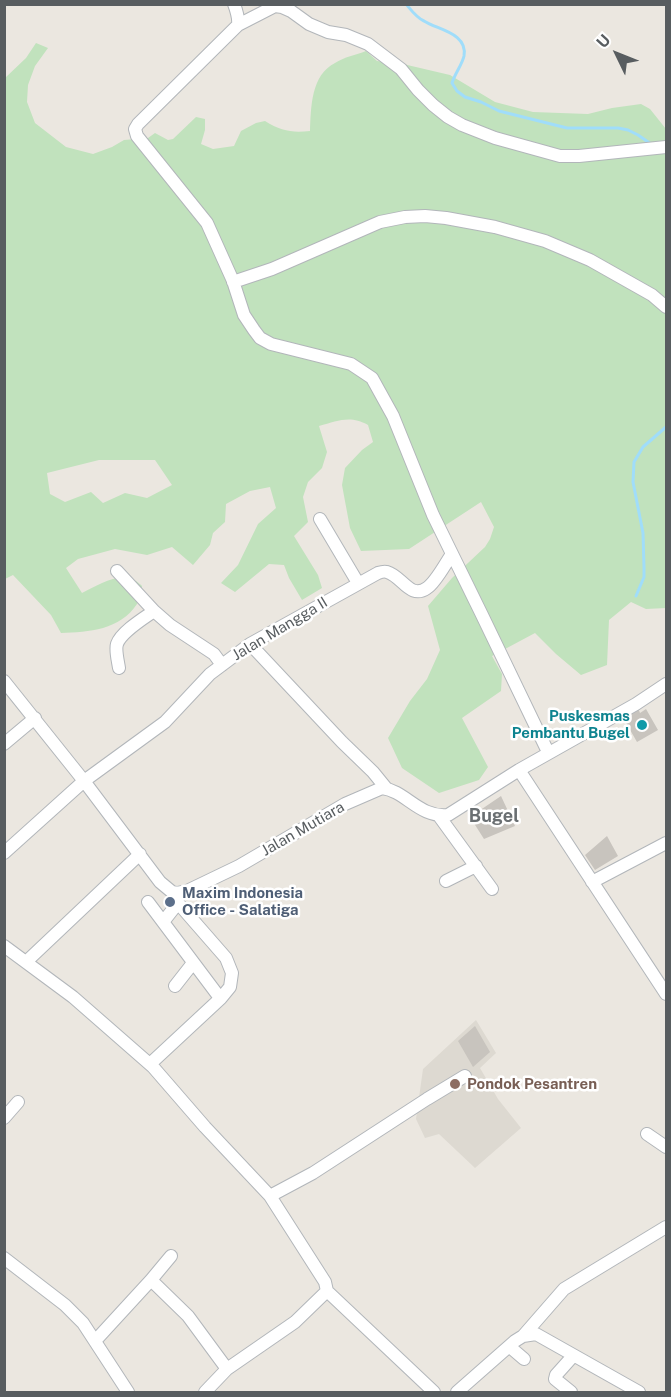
<!DOCTYPE html>
<html>
<head>
<meta charset="utf-8">
<style>
  body { margin:0 }
  #map { position:relative; width:671px; height:1397px; overflow:hidden; background:#ebe7e0; font-family:"Public Sans",sans-serif }
  canvas { display:block }
  .frame { position:absolute; inset:0; border:6px solid #585d60; pointer-events:none }
  .north { position:absolute; left:587px; top:24px; width:60px; height:60px; -webkit-text-stroke:4px #fff; paint-order:stroke; rotate:313deg; font-size:16px; font-weight:700; line-height:24px; text-align:center; color:#585d60 }
  .north::after { content:''; display:block; margin:auto; width:21px; height:27px; background:#585d60; clip-path:polygon(50% 0,100% 100%,50% 72%,0 100%) }
</style>
</head>
<body>
<div id="map">
<canvas width="671" height="1397"></canvas>
<div class="frame"></div>
<div class="north">U</div>
</div>
<script>
const ctx = document.querySelector('canvas').getContext('2d');
ctx.lineJoin = 'round';
function paint(path, color) {
  ctx.fillStyle = color;
  ctx.fill(path, 'evenodd');
}
function trace(path, color, width, dash) {
  ctx.strokeStyle = color;
  ctx.lineWidth = width;
  ctx.lineCap = dash ? 'butt' : 'round';
  ctx.setLineDash(dash || []);
  ctx.stroke(path);
}
function drawText(font, color, halo, rows, align = 'center') {
  ctx.font = font + ' "Public Sans",sans-serif';
  ctx.lineWidth = 5;
  ctx.setLineDash([]);
  ctx.textBaseline = 'middle';
  ctx.strokeStyle = halo;
  ctx.fillStyle = color;
  for (const [text, x, y, turn = 0] of rows) {
    ctx.save();
    ctx.translate(x, y);
    ctx.rotate((+turn || 0) * Math.PI / 180);
    ctx.textAlign = isNaN(turn) ? turn : align;
    if (halo) ctx.strokeText(text, 0, 0);
    ctx.fillText(text, 0, 0);
    ctx.restore();
  }
}
paint(new Path2D(`
  M476,1020L496,1053L480,1068L498,1099L521,1128L475,1168L439,1134L425,1138L416,1119L423,1069Z`), '#ddd9d1');
paint(new Path2D(`
  M36,43L48,48L35,66L28,85L27,102L35,123L66,147L93,154L112,147L124,140L148,138L155,133L168,140L173,139L196,117L205,119V130L201,144L213,149L234,146L241,131L256,123L265,121C281,131 292,133 310,131C311,107 311,75 335,63C344,57 356,55 366,51L377,61L403,64L450,75L495,102L533,112L588,114L612,108L641,104L650,109L666,129V608L646,609L631,602L609,620L607,665L581,675L556,654L535,633L492,656L502,674L501,691L462,718L488,767L479,780L439,793L402,768L388,738L410,701L427,679L440,650L428,606L452,578L485,547L490,539L494,527L481,502L409,549L361,551L350,528L342,485L345,468L362,450L373,442L368,425C350,415 338,421 319,426L327,452L322,468L308,482L303,497L308,522L294,536L318,575L322,588L302,600L289,578L284,565L269,564L235,592L221,583L238,565L258,524L276,508L270,487L250,491L226,504L225,522L213,533L210,545L193,565L172,547L147,555L115,549L78,559L66,568L82,593C96,586 113,575 130,578C134,579 139,583 142,586C141,592 141,599 137,604C120,630 89,632 61,633L51,615L13,575L5,579V78L26,58ZM99,460H155L172,485L147,498L125,493L103,503L91,492L65,502L50,494L47,473Z`), '#c1e2bd');
trace(new Path2D(`
  M406,4C411,10 417,18 424,21C438,30 468,33 464,56C462,65 455,73 452,83L457,91L465,97L481,102L499,111L567,128H618L628,130L638,135L651,144
  M636,596L644,577V567L643,533L633,482L634,462L643,447L666,427`), '#a0ddfa', 3);
paint(new Path2D(`
  M638,708L640,713L646,709L658,730L637,742L625,721L632,717L629,713Z
  M501,796L515,826L484,839L470,817Z
  M607,836L618,856L595,870L585,855Z
  M475,1026L490,1052L473,1067L458,1041Z`), '#c8c4be');
const minor = new Path2D(`
  M234,4C237,12 239,18 238,25L138,124L135,129L137,136L207,223L233,281L244,315L254,330L260,338L271,344L351,364L372,378L393,416L433,515L482,615L548,752
  M238,25L275,6L282,7L291,11L309,24L328,32L346,35L368,44L401,69L418,90L433,105L448,117L462,125L495,138L560,156H579L666,147
  M233,282L272,269L380,222L405,217L425,216L446,218L495,227L545,241L590,260L652,295L666,307
  M320,519L358,583
  M117,571L154,611C144,618 121,632 117,644C115,650 118,661 119,668
  M154,611L170,625L214,654L222,665
  M250,644L342,742L373,772L386,788
  M4,681L84,781L160,882L172,892L177,893L187,891L239,866L345,804L382,788C406,791 419,818 448,815L519,770L636,704L666,684
  M4,744L35,718
  M519,770L666,994
  M439,816L492,889
  M4,853L84,781L165,722L210,674L250,644L378,573C381,572 384,571 387,572C402,576 410,600 427,588C436,582 445,564 452,554
  M446,881L476,866
  M592,882L666,843
  M148,902L220,998
  M163,922L178,903
  M4,946L73,997L153,1067L205,1127L270,1196L325,1282L327,1291L295,1322L227,1369L205,1392
  M27,961L140,854
  M175,986L193,963
  M150,1064L221,998L230,987L232,973L226,958L178,903L172,892
  M4,1118L18,1102
  M647,1134L666,1147
  M270,1196L313,1173L427,1099L465,1076
  M4,1258L65,1305L83,1323L128,1392
  M151,1280L188,1316L227,1369
  M327,1291L434,1392
  M523,1336L564,1289L666,1227
  M95,1341L151,1280L171,1256
  M510,1347L524,1359
  M457,1392L515,1341L523,1336L536,1334L639,1392
  M571,1392L555,1379L556,1375L573,1356`);
trace(minor, '#b2b6ba', 14);
trace(minor, '#fff', 12);
for (const [x, y, r, color] of [
  [642,725,6,"#0f9aa8"],
  [170,902,6,"#5c6f8a"],
  [455,1084,6,"#8d6e63"]
]) {
  const dot = new Path2D();
  dot.arc(x, y, r, 0, 2 * Math.PI);
  ctx.fillStyle = color;
  ctx.fill(dot);
  trace(dot, '#fff', 2);
}
drawText('15px', '#585d60', '#fff', [
  ["Jalan Mangga II",280,629,-31],
  ["Jalan Mutiara",303,829,-30]
]);
drawText('bold 15px', '#0d838f', '#fff', [
  ["Puskesmas",630,716],
  ["Pembantu Bugel",630,733]
], 'right');
drawText('bold 15px', '#4e5e75', '#fff', [
  ["Maxim Indonesia",182,893],
  ["Office - Salatiga",182,910]
], 'left');
drawText('bold 15px', '#785e54', '#fff', [
  ["Pondok Pesantren",467,1084]
], 'left');
drawText('bold 18px', '#6a6f72', '#fff', [
  ["Bugel",494,816]
]);
</script>
</body>
</html>
